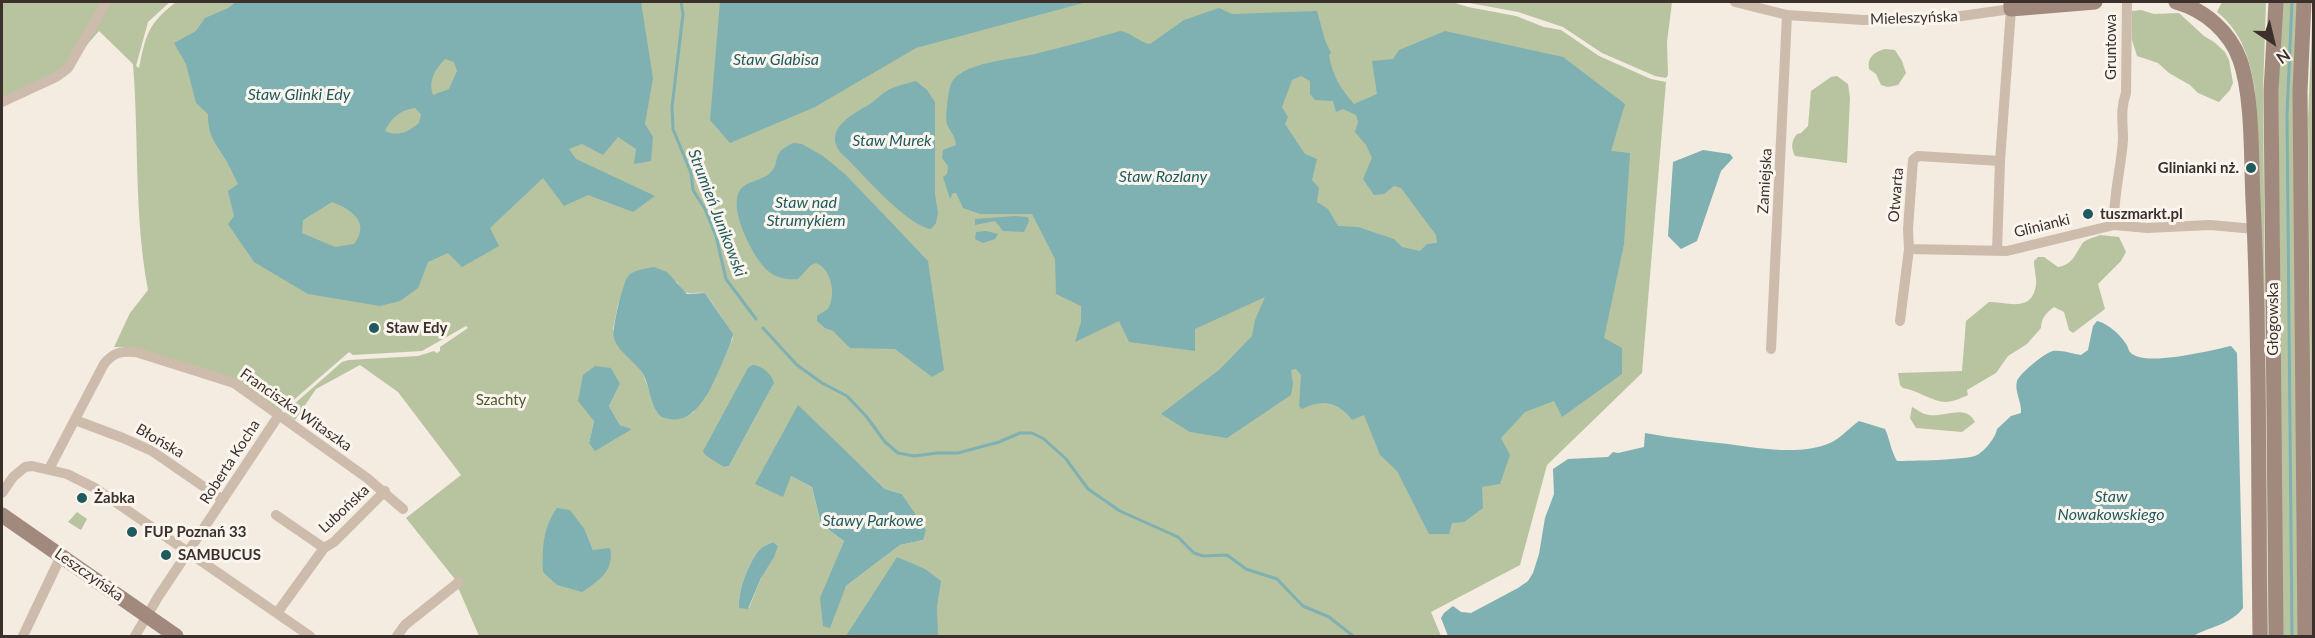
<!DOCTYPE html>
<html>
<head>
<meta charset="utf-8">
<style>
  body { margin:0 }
  #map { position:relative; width:2315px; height:638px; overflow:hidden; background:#f4ebe1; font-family:Lato,sans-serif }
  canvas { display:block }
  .frame { position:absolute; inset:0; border:3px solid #3b302b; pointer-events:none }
  .north { position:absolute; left:2243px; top:12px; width:60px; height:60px; -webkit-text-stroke:4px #fbf5ee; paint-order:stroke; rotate:145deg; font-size:16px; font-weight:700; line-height:24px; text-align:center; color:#3b302b }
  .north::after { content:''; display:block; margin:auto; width:21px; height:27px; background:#3b302b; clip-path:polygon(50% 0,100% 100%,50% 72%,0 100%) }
</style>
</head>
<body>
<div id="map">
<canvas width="2315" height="638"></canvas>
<div class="frame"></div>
<div class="north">N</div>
</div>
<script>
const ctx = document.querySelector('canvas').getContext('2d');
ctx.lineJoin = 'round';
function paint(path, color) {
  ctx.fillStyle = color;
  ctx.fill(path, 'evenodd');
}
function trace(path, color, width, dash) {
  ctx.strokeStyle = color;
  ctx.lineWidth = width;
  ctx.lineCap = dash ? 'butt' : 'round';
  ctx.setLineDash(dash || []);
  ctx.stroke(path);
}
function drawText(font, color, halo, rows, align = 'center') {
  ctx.font = font + ' Lato,sans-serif';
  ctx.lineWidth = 6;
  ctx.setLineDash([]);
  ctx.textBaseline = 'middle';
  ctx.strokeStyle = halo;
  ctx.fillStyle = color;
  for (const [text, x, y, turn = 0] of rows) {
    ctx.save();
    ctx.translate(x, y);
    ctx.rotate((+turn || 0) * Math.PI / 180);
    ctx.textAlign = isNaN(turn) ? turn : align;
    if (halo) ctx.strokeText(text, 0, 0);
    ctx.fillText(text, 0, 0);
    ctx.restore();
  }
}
paint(new Path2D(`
  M2,2H103L66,67L2,98Z
  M110,2H170L148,22L136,66L139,68C146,34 148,24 176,2H1452L1468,7L1516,16L1544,27L1561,30L1599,56L1651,79L1666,82L1642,373L1547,465L1520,565L1431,612L1441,636H479L454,578L406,518L461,475L398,392L360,365L316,389L295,420L284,413L342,362L349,360L418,356L434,351L437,353L440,351V347L468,328L466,326L422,351L353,355L349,352L281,411L254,393L131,347H114L130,313L148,290C134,216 139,139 133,64L99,31L85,47ZM640,271L677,282C687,299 689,291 705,293C711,301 731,330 733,338L694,412C680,422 672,419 657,412L643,374L613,329L618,305L628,276ZM774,383L729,466L724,467ZM620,384L609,406L620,425L631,429L589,443L594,421ZM860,465L885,489L902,494L913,511L923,540L900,545L846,586L833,569L844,541L821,524L812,487L791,476ZM585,530L593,550L543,572ZM773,542L778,546L761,578L749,608H739C738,591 748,563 760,549C763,546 769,544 773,542Z
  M1464,2H1672L1667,42L1668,75L1666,78L1655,76L1602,53L1563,27L1518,12Z
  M2222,2H2266L2263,90L2268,636H2265L2255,90C2250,59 2242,32 2217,12Z
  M2282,2H2298L2299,636H2282L2278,59Z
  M2313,2V636L2308,118Z
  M2141,10L2154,14L2179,13L2204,36L2214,42L2225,52L2229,60L2233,83L2230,90L2219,102L2198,93L2190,85L2169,73L2158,63L2137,56L2132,40V11Z
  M1885,49L1895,50L1902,61L1906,73L1898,85L1888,87L1881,85L1876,74L1869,69C1867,57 1874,52 1885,49Z
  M1837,76L1848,84L1850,98L1847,163L1795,156C1791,148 1791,141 1797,134L1801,133L1808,126L1811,91L1831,77Z
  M2100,235L2119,237L2126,252L2121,261L2098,284L2105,309L2073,333L2069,330L2064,312L2054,307C2047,312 2041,318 2041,328L2027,344L2008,356L1996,373L1967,390L1968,395C1961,398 1953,402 1945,402C1933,402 1917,390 1903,388L1900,385L1898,373L1962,371L1966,321L1989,302C2007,302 2032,313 2036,285C2037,278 2034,269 2034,261L2038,257H2044L2058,267C2072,265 2075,255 2082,244C2085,239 2094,238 2100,235Z
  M1912,407C1916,409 1921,413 1925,414C1942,420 1965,402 1975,422L1962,432L1916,428L1910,418Z
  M77,512L87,519L81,530L68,522Z`), '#b8c4a0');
paint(new Path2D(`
  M236,2H641L653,78L645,124L653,137L651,161L634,164L636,149L618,137L603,155L582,144L569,149L576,159L655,196L633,212L588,195L564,206L543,178L490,228L499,246L462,267L448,253L428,262L418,288L400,301L380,306L308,294L254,262L228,224L234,216L228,191L238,184C234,177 231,169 227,162C216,143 208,138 208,114L196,103L186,64L174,43L196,31L205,18L228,8ZM445,59L454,62L457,71L449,89L433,95C428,80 435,70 445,59ZM415,108L421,114L419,123C408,132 399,137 385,131C391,118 400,110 415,108ZM332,202C351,209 371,222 354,244L335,247L302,233L303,220Z
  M720,2H1087L916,48L815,107L730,143L710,120Z
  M1219,8L1232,14L1317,11L1325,40L1331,53L1329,55C1332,75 1341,89 1354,104L1377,94L1372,61L1393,59L1399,50L1445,31L1563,57L1625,104L1611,151L1630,153L1624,244L1604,338L1622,348V374L1562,417L1554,401L1525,412L1501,438L1510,455L1500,484L1482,487L1483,508L1464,522L1452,523L1449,534H1429L1397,471L1380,455L1364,415L1352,420C1339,402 1322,398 1302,409L1299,406L1301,375L1296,369L1291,370L1293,384L1291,395L1227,438L1190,432L1161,414L1219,370L1252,336L1255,320L1265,297L1195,329V351L1129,342L1119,321L1075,342L1081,322V306L1056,294L1055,259L1032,214H980L963,208L956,193H953L950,199L943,177L947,174L948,166L942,158L943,150L956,145C955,135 950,132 947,124C945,121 948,90 951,84C960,62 1015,59 1035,54C1064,47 1092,39 1120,31C1131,32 1138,42 1150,44L1184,20ZM1301,76L1310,81V94L1315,100L1333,101L1336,112L1343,109L1356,115L1358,122L1355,132L1366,145L1372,158L1363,179L1374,195L1384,194L1394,186L1401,188L1436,235L1437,243L1427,244L1420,251L1402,247L1394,239L1358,227L1338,226L1328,209L1317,202L1319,188L1312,180L1317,159L1305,154L1285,124L1288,117L1282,107L1292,80Z
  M916,81L927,90L935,102V194L938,213L936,223L931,229C904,224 861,171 840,152C823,129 853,114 870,104C876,100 879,96 885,92C894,86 905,84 916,81Z
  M794,143L802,144L823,156L845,174L928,261L944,370L932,377L895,349L850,348L833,331L825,328L817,321V316C821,312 826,312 829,307C836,294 831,268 816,263L811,265L798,279C788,280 776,278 768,271C753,258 729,210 739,192C744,181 762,181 770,173C782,162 769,153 794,143Z
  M1703,150L1730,154L1733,158L1721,171L1697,241L1681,249L1668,236L1673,162Z
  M1015,216L1028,217L1029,221L1024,232L1003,231L995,221L975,225V219Z
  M986,231L998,234L995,239L983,243L975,239L976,232Z
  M654,267L667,272L687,294L705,293L733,334C733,340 712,387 708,393C698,408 689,422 669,419C664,418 660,417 657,412C650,401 649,385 643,374C635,361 618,352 614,338C611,330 623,283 628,276C633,270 647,268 654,267Z
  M2097,321C2107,323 2121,335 2126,344C2128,346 2128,350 2130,352C2143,368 2212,350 2231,346L2237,353L2243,608C2232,624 2209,627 2193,636H1448L1441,618L1444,613L1453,606L1461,612L1471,613L1518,588L1528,581L1533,573L1539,554L1545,518L1554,494L1553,469L1568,459L1608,457L1613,452L1618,453L1644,447L1645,433C1672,438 1700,441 1728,444C1758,448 1801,456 1830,443C1841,438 1849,428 1859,421L1885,429C1890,440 1891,451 1897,461C1909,461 1969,460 1977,455C1985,451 1996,437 1997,429L2011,416L2021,413C2022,402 2014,391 2017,381C2020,373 2046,352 2053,351C2062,350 2073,354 2081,355L2088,350L2093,326Z
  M752,365C761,365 772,374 774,383L729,466L724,467L705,455L703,451L748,368Z
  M595,366L611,368L620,384L609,406L620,425L632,429L595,451L589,443L594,421L578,401L583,375Z
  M798,405L885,489L902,494L926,530L923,540L900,545L846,586L830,628L823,626L820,598L844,541L821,524L812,487L791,476L783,497L755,484Z
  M557,508L570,510L585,530L593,550L610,548C615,570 599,581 582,592L557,585L543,572C542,549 543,527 557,508Z
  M773,542L778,546L774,557L761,578L748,609L739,608C738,591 748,563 760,549C763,546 769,544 773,542Z
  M897,557L925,569L941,581L937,606L938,636H846Z`), '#7fb0b2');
trace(new Path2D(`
  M681,2L683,14L672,107L673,129L691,173L693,190L705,209L716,236L726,279L756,319
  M2292,2L2287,115L2292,636
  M763,328L797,365L822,383L847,396L866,416L885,442L898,453L914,456L937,453H958L999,442L1020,433H1032L1044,439L1066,459L1088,489L1120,511L1178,537L1194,553L1203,556L1227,555L1246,569L1277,579L1303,606L1329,617L1353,636`), '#7fb0b2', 3);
trace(new Path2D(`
  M1735,2L1787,15L1863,20L1940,19L2011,9L2000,161L1997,251
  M2,102L56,77L68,68L106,2
  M2114,225C2113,196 2121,169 2123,140C2123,123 2120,109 2126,93L2127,2
  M1909,249L1908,229L1913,160L1918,156L2000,161
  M1900,321L1909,249L2007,251L2114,225L2147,228L2210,225L2255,229
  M1771,349L1787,15
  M75,420L123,438L152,451L223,500
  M49,469L104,364C114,352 121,351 136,352L234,383L367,478L403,509
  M2,493L13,477L25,467L32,466L67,474L95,488L310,636
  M276,515L324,548
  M277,613L324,548L334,542L385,491
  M23,636L61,556
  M135,636L158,597L279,415
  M397,636L405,625L459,582`), '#cdbbac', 10);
trace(new Path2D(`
  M2011,2V9L2095,2
  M2176,2C2205,10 2230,32 2240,60C2253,97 2251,160 2253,200C2260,345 2258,491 2260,636
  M2276,2L2271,91L2276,636
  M2304,2L2300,91L2305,636
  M2,515L176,636`), '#a18a7d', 15);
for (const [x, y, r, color] of [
  [2251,168,6,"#1f5a5e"],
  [2088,214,6,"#1f5a5e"],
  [374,328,6,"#1f5a5e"],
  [82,498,6,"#1f5a5e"],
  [132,532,6,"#1f5a5e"],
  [166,555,6,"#1f5a5e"]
]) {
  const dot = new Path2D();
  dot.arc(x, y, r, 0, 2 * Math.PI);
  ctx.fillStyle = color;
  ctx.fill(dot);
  trace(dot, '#fbf5ee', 2);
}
drawText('15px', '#3b302b', '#fbf5ee', [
  ["Mieleszyńska",1914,18,-2],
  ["Gruntowa",2111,47,-90],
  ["Zamiejska",1765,181,-87],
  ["Otwarta",1896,195,-85],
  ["Glinianki",2042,226,-14],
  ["Głogowska",2273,319,-90],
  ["Franciszka Witaszka",296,410,35],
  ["Błońska",160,441,30],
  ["Roberta Kocha",230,462,-57],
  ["Lubońska",344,509,-43],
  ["Leszczyńska",89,575,35]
]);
drawText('bold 15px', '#3b302b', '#fbf5ee', [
  ["Glinianki nż.",2239,168,"right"],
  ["tuszmarkt.pl",2100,214],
  ["Staw Edy",386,328],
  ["Żabka",94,498],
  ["FUP Poznań 33",144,532],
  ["SAMBUCUS",178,555]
], 'left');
drawText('15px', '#4a5a2e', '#fbf5ee', [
  ["Szachty",501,400]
]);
drawText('italic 16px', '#1f5a5e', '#fbf5ee', [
  ["Staw Glabisa",776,60],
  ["Staw Glinki Edy",299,95],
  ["Staw Murek",892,141],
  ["Staw Rozlany",1163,177],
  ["Staw nad",806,203],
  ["Strumykiem",806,221],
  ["Strumień Junikowski",717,213,69],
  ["Staw",2111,497],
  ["Nowakowskiego",2111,515],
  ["Stawy Parkowe",873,521]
]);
</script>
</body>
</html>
